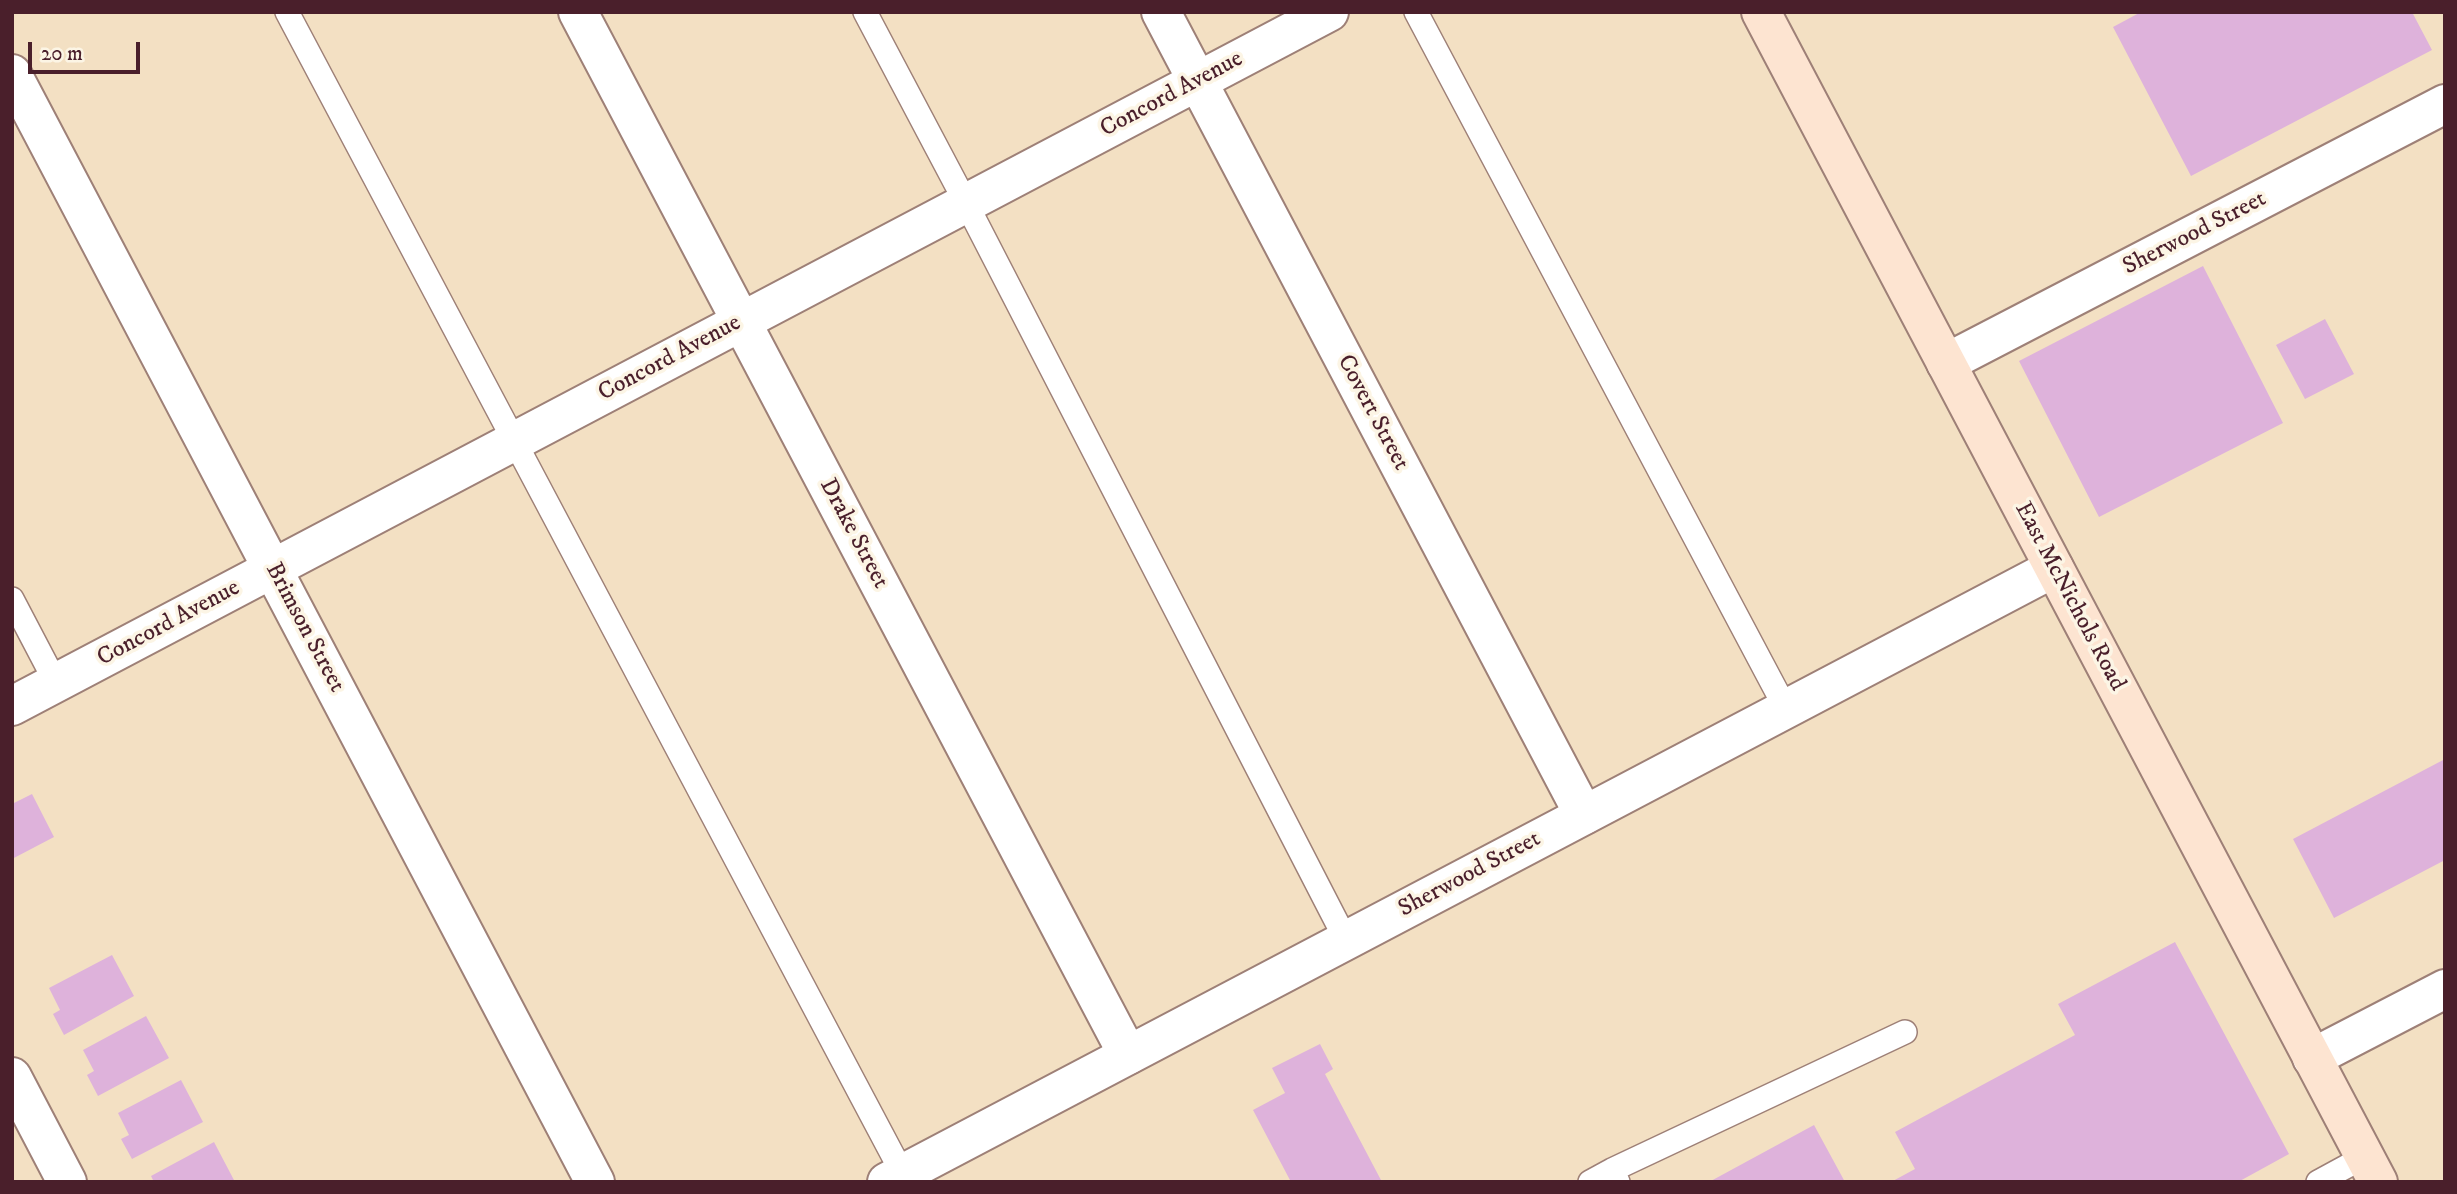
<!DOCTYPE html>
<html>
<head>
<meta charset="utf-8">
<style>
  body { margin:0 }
  #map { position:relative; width:2457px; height:1194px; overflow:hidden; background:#f3e0c3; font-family:"IM FELL DW Pica",serif }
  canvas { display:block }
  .frame { position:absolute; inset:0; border:14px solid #4a1f2b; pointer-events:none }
  .scale { position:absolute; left:28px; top:42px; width:112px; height:32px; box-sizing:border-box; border:4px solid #4a1f2b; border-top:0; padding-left:9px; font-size:21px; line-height:24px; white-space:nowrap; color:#4a1f2b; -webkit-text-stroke:5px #fcf5e5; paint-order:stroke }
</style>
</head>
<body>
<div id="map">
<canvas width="2457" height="1194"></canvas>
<div class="frame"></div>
<div class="scale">20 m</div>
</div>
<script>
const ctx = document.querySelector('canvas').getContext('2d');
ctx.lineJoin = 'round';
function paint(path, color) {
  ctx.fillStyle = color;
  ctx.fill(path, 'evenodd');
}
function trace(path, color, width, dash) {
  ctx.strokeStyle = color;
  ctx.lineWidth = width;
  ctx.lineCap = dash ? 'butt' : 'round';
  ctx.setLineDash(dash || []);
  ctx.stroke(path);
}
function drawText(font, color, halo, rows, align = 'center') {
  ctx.font = font + ' "IM FELL DW Pica",serif';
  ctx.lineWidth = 7;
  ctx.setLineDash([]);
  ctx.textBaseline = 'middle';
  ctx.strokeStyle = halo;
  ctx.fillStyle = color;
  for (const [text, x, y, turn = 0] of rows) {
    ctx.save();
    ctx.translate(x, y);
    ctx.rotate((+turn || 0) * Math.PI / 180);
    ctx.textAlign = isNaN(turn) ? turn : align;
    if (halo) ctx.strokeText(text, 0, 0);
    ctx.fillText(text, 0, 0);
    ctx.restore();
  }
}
paint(new Path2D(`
  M2141,12H2412L2432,50L2191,176L2113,27Z
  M2203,266L2283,423L2099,517L2019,361Z
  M2325,319L2354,374L2305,399L2276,345Z
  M2445,759V860L2334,918L2293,839Z
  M32,794L54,837L12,859V804Z
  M2175,942L2289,1154L2238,1182H1891L1915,1169L1895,1132L2075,1035L2058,1004Z
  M112,955L134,996L64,1035L53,1014L60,1010L49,988Z
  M146,1016L169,1058L98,1096L87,1075L94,1071L83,1050Z
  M1320,1044L1333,1069L1325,1074L1382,1182H1291L1253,1110L1285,1093L1272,1068Z
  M181,1080L203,1122L132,1159L121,1139L129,1135L118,1113Z
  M1814,1125L1845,1182H1709Z
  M214,1142L235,1182H154L151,1176Z`), '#deb2db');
const service = new Path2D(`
  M287,12L907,1182
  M865,12L966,203L1346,940
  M1416,12L1786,709
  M12,599L56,683
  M1590,1182L1612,1170
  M1618,1182L1612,1170L1905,1032
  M2318,1182L2364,1157`);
const minor = new Path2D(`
  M578,12L1128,1055
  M1161,12L1584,815
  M12,74L595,1182
  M1946,363L2445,104
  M12,706L1329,12
  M2312,1058L2445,989
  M12,1077L67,1182`);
const tertiary = new Path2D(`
  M887,1182L2054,568`);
const secondary = new Path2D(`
  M1761,12L2378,1182`);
trace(service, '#9e8077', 26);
trace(minor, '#9e8077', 42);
trace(tertiary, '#9e8077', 42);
trace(secondary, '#9e8077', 42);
trace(service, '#fff', 23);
trace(minor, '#fff', 38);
trace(tertiary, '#fff', 38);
trace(secondary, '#fde4d1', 38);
drawText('24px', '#4a1f2b', '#fcf5e5', [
  ["Concord Avenue",1172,95,-28],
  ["Sherwood Street",2195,234,-27],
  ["Concord Avenue",670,359,-28],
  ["Covert Street",1372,413,62],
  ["Drake Street",853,534,62],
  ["East McNichols Road",2069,597,62],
  ["Concord Avenue",169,624,-28],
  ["Brimson Street",304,628,62],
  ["Sherwood Street",1470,875,-28]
]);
</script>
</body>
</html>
